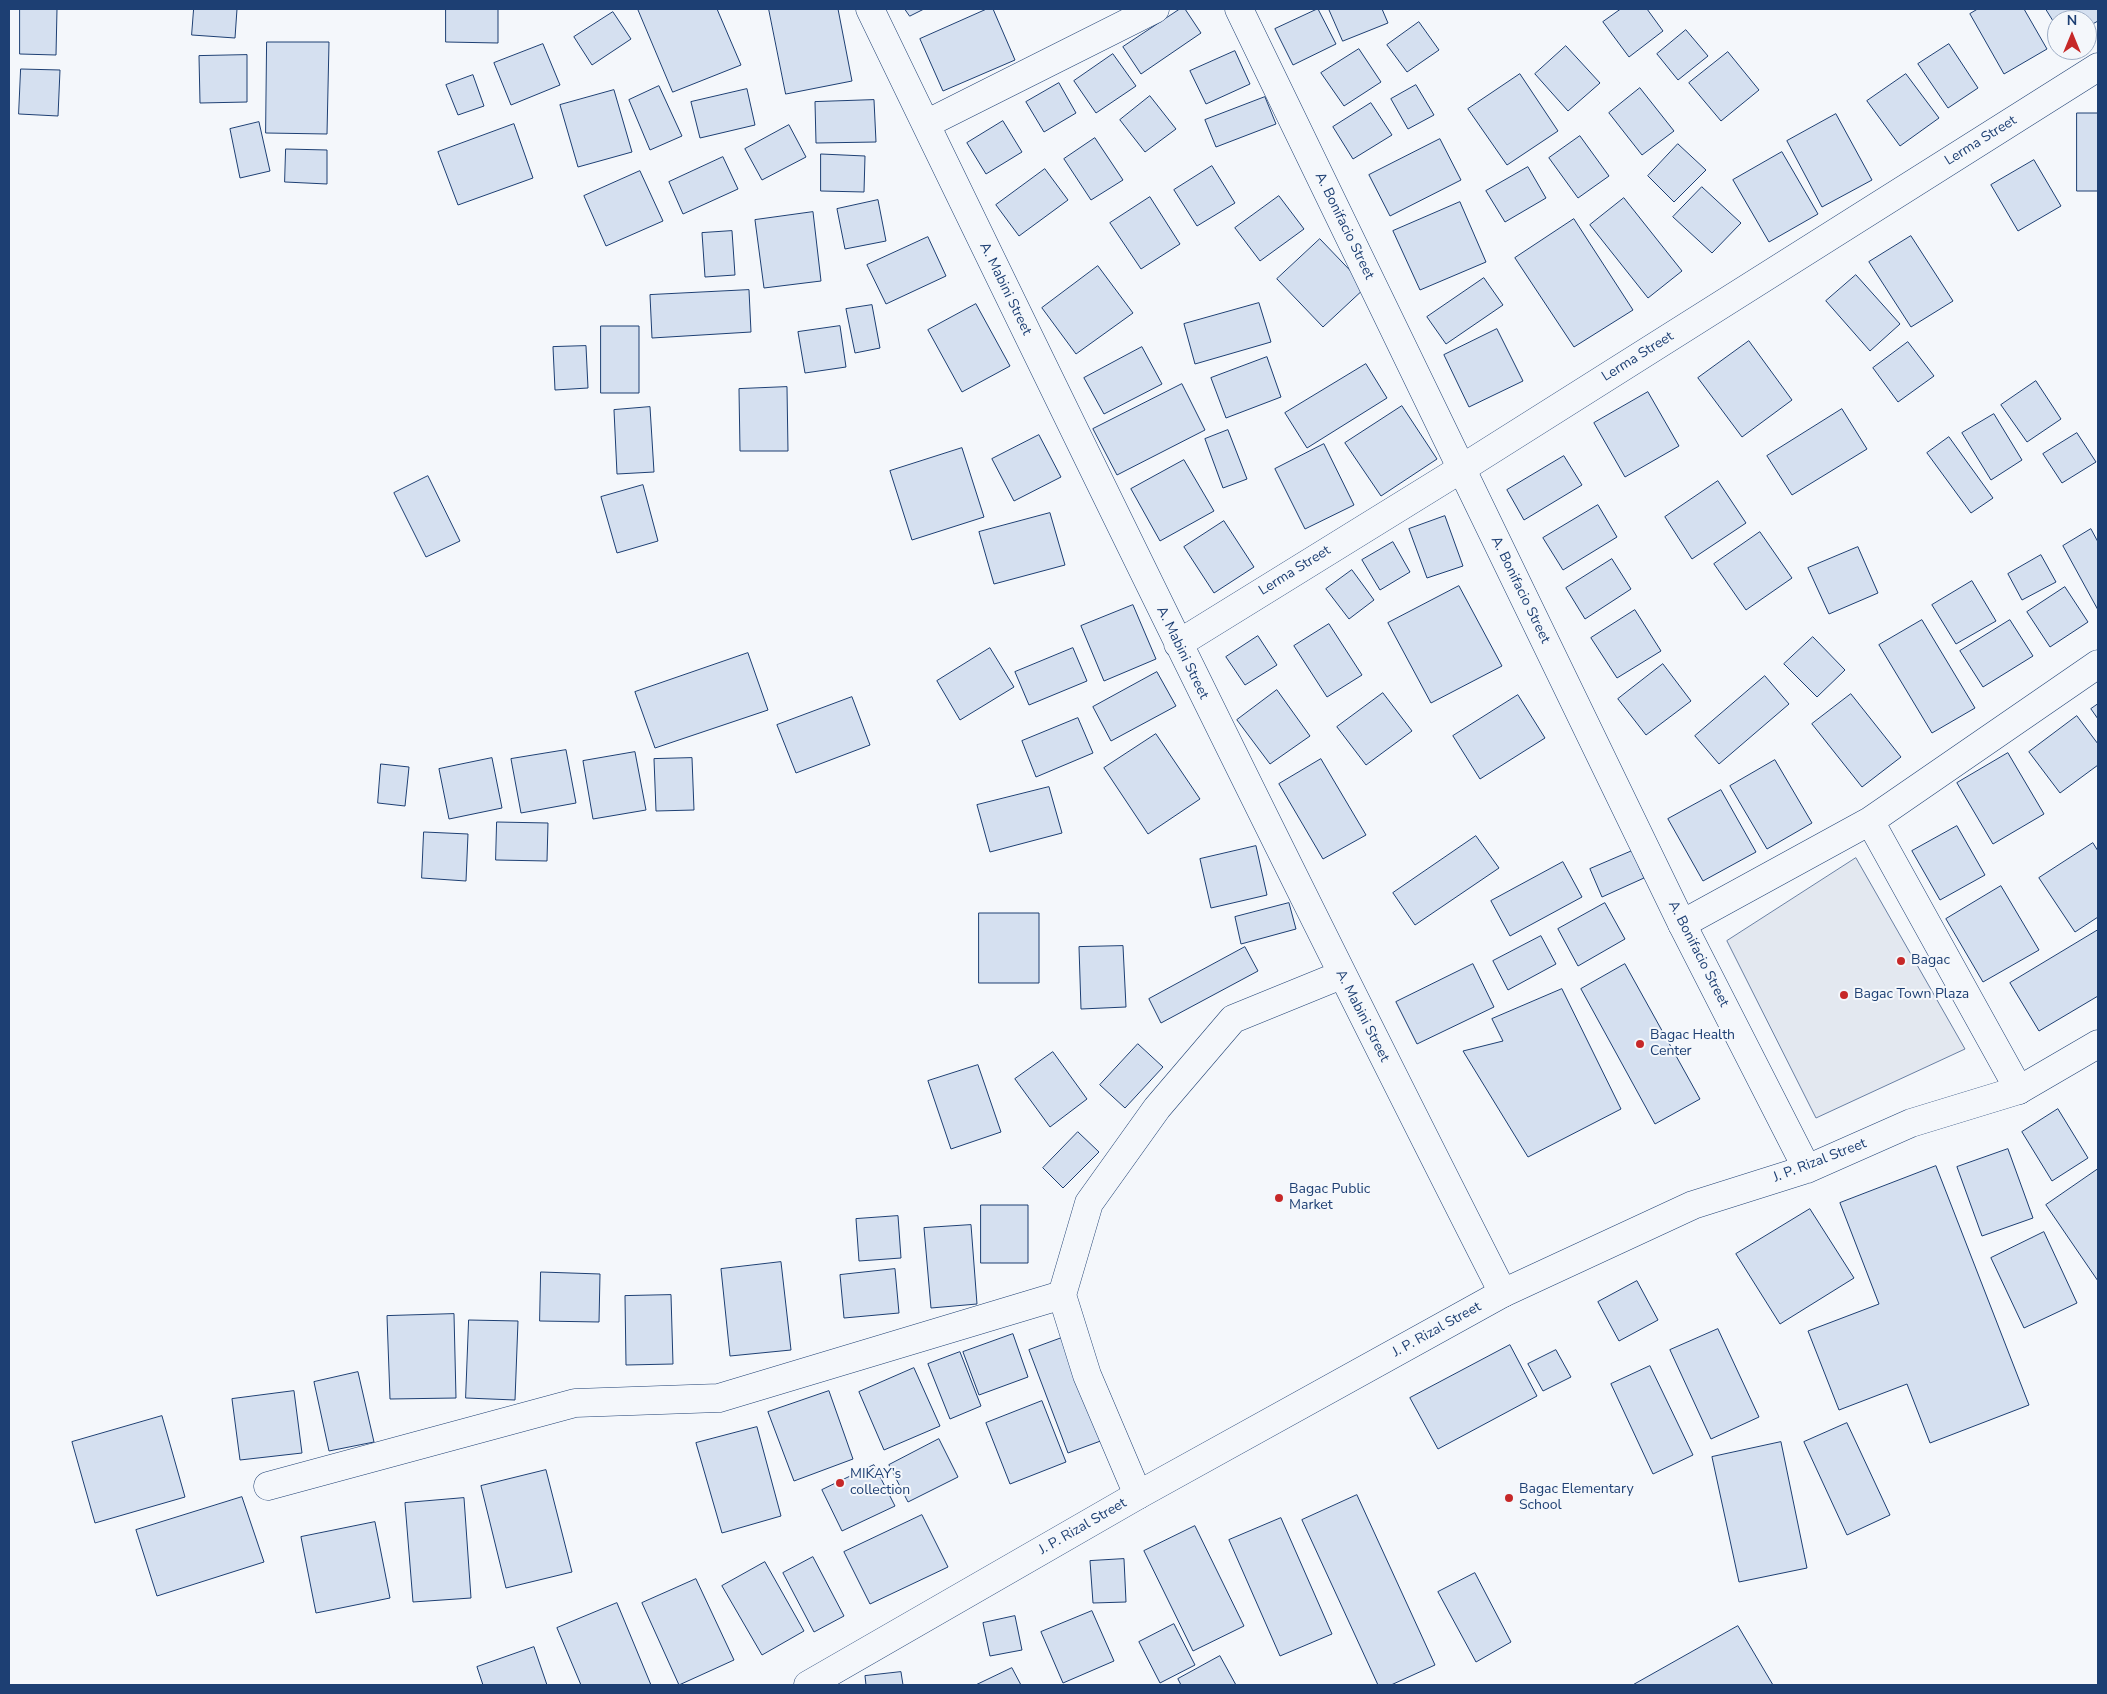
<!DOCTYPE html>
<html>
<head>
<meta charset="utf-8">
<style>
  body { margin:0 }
  #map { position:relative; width:2107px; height:1694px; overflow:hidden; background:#f4f7fb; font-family:"Nunito Sans",sans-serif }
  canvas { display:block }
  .frame { position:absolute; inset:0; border:10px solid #1d3f73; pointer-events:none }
  .north { position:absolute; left:2047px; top:10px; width:50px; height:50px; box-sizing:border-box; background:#f4f7fb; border:1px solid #9eadc5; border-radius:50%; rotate:0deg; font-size:14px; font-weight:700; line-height:20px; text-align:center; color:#1d3f73 }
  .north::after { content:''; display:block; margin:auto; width:18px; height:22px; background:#c62828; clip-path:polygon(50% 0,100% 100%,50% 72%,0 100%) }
</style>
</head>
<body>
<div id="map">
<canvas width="2107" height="1694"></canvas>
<div class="frame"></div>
<div class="north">N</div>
</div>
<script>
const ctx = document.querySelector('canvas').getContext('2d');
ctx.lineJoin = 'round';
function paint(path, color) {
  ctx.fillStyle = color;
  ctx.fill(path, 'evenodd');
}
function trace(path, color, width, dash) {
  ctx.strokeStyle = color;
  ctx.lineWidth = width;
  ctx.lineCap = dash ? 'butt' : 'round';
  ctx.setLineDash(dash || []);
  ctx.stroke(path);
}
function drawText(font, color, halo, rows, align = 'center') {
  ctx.font = font + ' "Nunito Sans",sans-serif';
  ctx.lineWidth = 4;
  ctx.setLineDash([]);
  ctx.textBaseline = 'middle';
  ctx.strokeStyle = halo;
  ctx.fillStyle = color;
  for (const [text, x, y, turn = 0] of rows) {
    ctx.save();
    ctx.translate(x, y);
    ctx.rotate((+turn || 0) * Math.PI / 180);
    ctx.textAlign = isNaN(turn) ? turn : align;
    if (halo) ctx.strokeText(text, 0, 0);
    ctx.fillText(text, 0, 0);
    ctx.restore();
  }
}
const parking = new Path2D(`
  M1856,858L1965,1049L1816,1118L1727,941Z`);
paint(parking, '#e3e8f0');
trace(parking, '#687fa3', 1);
const building = new Path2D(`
  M20,9H57L56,55L20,54Z
  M194,9H237L235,38L192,35Z
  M446,9H498V43L446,42Z
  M638,9H717L741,65L673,92Z
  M769,9H838L852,81L786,94Z
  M905,9H924L910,16Z
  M987,9H993L1015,60L943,91L920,39Z
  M1180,9H1185L1201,33L1141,74L1123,47Z
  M1318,9L1336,44L1293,65L1275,29Z
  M1329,9H1382L1388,23L1343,41Z
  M1621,9H1647L1663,31L1629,57L1603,22Z
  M1978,9H2024L2047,49L2004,74L1970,14Z
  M2046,9H2098V21L2087,27V20H2057V27Z
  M613,12L631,39L592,65L574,37Z
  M1419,22L1439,50L1407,72L1387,45Z
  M1686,30L1708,56L1678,80L1657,54Z
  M267,42H329L327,134L266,133Z
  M543,44L560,85L511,105L494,63Z
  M1949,44L1978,88L1948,108L1918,64Z
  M1566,46L1600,83L1568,111L1535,74Z
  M1359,49L1381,82L1344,106L1321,73Z
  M1235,51L1250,84L1206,104L1190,71Z
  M1728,52L1759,90L1721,121L1689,83Z
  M1113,54L1136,86L1096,113L1074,81Z
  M247,55V102L200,103L199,56Z
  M21,69L60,70L58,116L19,114Z
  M1520,74L1558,131L1507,165L1468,109Z
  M1906,74L1939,118L1900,146L1867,101Z
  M473,75L484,106L458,115L446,85Z
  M1059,83L1076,113L1044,132L1026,102Z
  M1416,85L1434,115L1408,129L1391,99Z
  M659,86L682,136L650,150L629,100Z
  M1640,88L1674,131L1642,155L1609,113Z
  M747,89L755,125L700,138L691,102Z
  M614,90L632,152L578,167L560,105Z
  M1150,96L1176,129L1145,152L1120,120Z
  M1265,97L1276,124L1216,147L1205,120Z
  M874,100L876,142L816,143L815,102Z
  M1371,103L1392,135L1353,159L1333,127Z
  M2077,113H2098V191H2077Z
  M1836,114L1872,180L1822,207L1787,141Z
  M1003,121L1022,152L986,174L967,143Z
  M259,122L270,171L240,178L230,129Z
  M514,124L533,178L458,205L438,152Z
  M789,125L806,157L762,180L745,149Z
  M1580,136L1609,176L1578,198L1549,158Z
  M1095,138L1123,180L1091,200L1064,159Z
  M1440,139L1461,180L1390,216L1369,175Z
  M1678,144L1706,170L1674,202L1648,176Z
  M286,149L327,150V184L285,182Z
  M1782,152L1818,214L1769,242L1733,180Z
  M821,154L865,156L864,192L821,191Z
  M723,157L738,189L683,214L669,182Z
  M2034,160L2061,206L2018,231L1991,185Z
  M1212,166L1235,203L1197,226L1174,190Z
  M1528,167L1546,198L1505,222L1486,191Z
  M1045,169L1068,200L1019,236L996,205Z
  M640,171L663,221L606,246L584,196Z
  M1702,187L1741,223L1712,253L1673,217Z
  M1279,196L1304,229L1260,261L1235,228Z
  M1150,197L1180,244L1141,269L1110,223Z
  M1624,198L1682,271L1648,298L1590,225Z
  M878,200L886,241L845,249L837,209Z
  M1460,202L1486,262L1420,290L1393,231Z
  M813,212L821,281L764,288L755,220Z
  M1574,219L1633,310L1574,347L1515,258Z
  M732,231L735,275L705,277L702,233Z
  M1911,236L1953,301L1911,327L1869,262Z
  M928,237L946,276L886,304L867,265Z
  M1320,239L1366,287L1323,327L1277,279Z
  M1098,266L1133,313L1076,354L1042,308Z
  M1856,275L1900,324L1870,351L1826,301Z
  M1484,278L1503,305L1446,344L1427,317Z
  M749,290L751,332L652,338L650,295Z
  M1259,303L1271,342L1195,364L1184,324Z
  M976,304L1010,366L962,392L928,330Z
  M872,305L880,348L855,353L846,309Z
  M601,326H639V393H601Z
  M840,326L846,367L805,373L798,332Z
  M1497,329L1523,381L1469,407L1444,355Z
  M1749,341L1792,400L1742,437L1698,378Z
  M1908,342L1934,376L1898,402L1873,368Z
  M586,346L588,388L555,390L553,347Z
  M1142,347L1162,384L1104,414L1084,378Z
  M1267,357L1281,397L1226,418L1211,378Z
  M1366,364L1387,398L1307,448L1285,413Z
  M2036,381L2061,419L2027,442L2001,405Z
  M1182,384L1205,430L1117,475L1093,429Z
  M787,387L788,451H740L739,389Z
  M1648,392L1679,446L1625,477L1594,423Z
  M1402,406L1437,459L1381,496L1345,443Z
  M650,407L654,472L617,474L614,410Z
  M1842,409L1867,449L1792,495L1767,456Z
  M1994,414L2022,460L1991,480L1962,433Z
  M1228,430L1247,479L1223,488L1205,439Z
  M2077,433L2096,462L2062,483L2043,454Z
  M1039,435L1061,477L1014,501L992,459Z
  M1949,437L1993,498L1971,513L1927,453Z
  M1324,444L1354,505L1305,529L1275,469Z
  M962,448L984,517L912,540L890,471Z
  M1564,456L1582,485L1524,520L1507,490Z
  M1184,460L1214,511L1160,541L1131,489Z
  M428,476L460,541L426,557L394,493Z
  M1718,481L1746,523L1692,559L1665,517Z
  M643,485L658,541L617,553L601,497Z
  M1598,505L1617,537L1563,570L1543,538Z
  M1050,513L1065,565L994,584L979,532Z
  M1445,516L1463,566L1427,578L1409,529Z
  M1224,521L1254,567L1214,593L1184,547Z
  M2091,529L2098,542V610L2063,546Z
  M1760,532L1792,578L1746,610L1714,564Z
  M1393,542L1410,572L1380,590L1362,560Z
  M1858,547L1878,593L1829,614L1808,568Z
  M2041,555L2056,582L2022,600L2008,574Z
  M1612,559L1631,589L1585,619L1566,588Z
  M1352,570L1374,600L1349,619L1326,589Z
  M1972,581L1996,621L1956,644L1932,605Z
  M1459,586L1502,666L1431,703L1388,623Z
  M2065,587L2088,622L2050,647L2027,612Z
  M1133,605L1156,659L1104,681L1081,626Z
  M1635,610L1661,651L1617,678L1591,638Z
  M1922,620L1975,708L1932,733L1879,645Z
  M2010,620L2033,656L1983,687L1960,651Z
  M1329,624L1362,675L1327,697L1294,646Z
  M1258,636L1277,665L1245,685L1226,657Z
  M1813,637L1845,670L1817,697L1784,664Z
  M990,648L1014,687L960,720L937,681Z
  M1073,648L1087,681L1029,705L1015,672Z
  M748,653L768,710L655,748L635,692Z
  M1663,664L1691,701L1646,735L1618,699Z
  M1157,672L1176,706L1111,741L1093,707Z
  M1765,676L1789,704L1719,764L1695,736Z
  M1277,690L1310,736L1270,764L1237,720Z
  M1383,693L1412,731L1366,765L1337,727Z
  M1851,694L1901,757L1862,787L1812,724Z
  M1518,695L1545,738L1480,779L1453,736Z
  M852,697L870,745L796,773L777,725Z
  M2098,704V719L2091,709Z
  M2077,716L2098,744V765L2060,793L2029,752Z
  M1078,718L1093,753L1036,777L1022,741Z
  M1156,734L1200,799L1148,834L1104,768Z
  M566,750L576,803L521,813L511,759Z
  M635,752L646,810L593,819L583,761Z
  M2008,753L2044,814L1993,844L1957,783Z
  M492,758L502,808L449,819L439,769Z
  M692,758L694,810L656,811L654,759Z
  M1321,759L1366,835L1323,859L1279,784Z
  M1775,760L1812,823L1767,849L1730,786Z
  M381,764L409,767L405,806L378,803Z
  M1049,787L1062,833L990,852L977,805Z
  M1721,790L1756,852L1703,881L1668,819Z
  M497,822L548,823L547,861L496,860Z
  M1957,826L1985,875L1940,900L1912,851Z
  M424,832L468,834L466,881L422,878Z
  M1476,836L1499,868L1415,925L1393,893Z
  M2093,843L2098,851V917L2075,932L2039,878Z
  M1256,846L1267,895L1211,908L1200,859Z
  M1632,851L1644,878L1602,897L1590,869Z
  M1563,862L1582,897L1510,936L1491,901Z
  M2001,886L2039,950L1983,982L1946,919Z
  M1289,903L1296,929L1241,944L1235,917Z
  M1605,903L1625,939L1578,966L1558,929Z
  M979,913H1039V983H979Z
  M2098,930V996L2039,1031L2010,983Z
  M1541,936L1556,964L1508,990L1493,961Z
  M1123,946L1126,1007L1081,1009L1079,947Z
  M1245,947L1258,971L1161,1023L1149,999Z
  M1473,964L1494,1007L1417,1044L1396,1002Z
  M1625,964L1700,1099L1655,1124L1581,989Z
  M1562,989L1621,1109L1528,1157L1463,1051L1503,1041L1492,1019Z
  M1138,1044L1163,1067L1125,1108L1100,1085Z
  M1053,1052L1087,1099L1050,1127L1015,1079Z
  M978,1065L1001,1132L951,1149L928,1081Z
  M2058,1109L2088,1158L2052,1181L2022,1132Z
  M1078,1132L1099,1152L1063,1188L1043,1168Z
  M2008,1149L2033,1218L1982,1236L1957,1167Z
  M1936,1166L2029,1405L1930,1443L1907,1384L1839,1410L1808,1331L1879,1304L1840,1203Z
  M2098,1169V1281L2046,1205Z
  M981,1205H1028V1263H981Z
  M1810,1209L1854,1278L1780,1324L1736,1254Z
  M898,1216L901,1258L859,1261L856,1219Z
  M971,1225L977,1304L931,1308L924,1228Z
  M2044,1232L2077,1303L2024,1328L1991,1258Z
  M781,1262L791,1350L730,1356L721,1269Z
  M895,1269L899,1313L844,1318L840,1275Z
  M541,1272L600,1274L599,1322L540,1321Z
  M1637,1281L1658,1320L1619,1341L1598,1302Z
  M671,1295L673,1364L626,1365L625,1296Z
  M454,1314L456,1398L390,1399L387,1316Z
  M469,1320L518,1321L515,1400L466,1398Z
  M1718,1329L1759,1417L1711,1439L1670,1350Z
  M1013,1334L1028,1377L979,1395L963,1352Z
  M1067,1336L1106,1439L1068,1453L1029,1350Z
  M1510,1345L1537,1396L1438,1449L1410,1398Z
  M1556,1350L1571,1377L1543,1391L1528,1364Z
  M960,1352L981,1406L950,1419L928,1364Z
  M1650,1366L1693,1455L1653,1474L1611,1384Z
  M914,1368L940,1426L884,1450L859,1392Z
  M358,1372L374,1442L329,1451L314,1382Z
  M294,1391L302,1453L240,1460L232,1399Z
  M829,1391L853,1459L794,1481L768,1412Z
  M1042,1401L1066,1462L1010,1484L986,1423Z
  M162,1416L185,1497L95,1523L72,1442Z
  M1847,1423L1890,1515L1847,1535L1804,1442Z
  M757,1427L781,1516L722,1533L696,1443Z
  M939,1439L958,1477L908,1502L889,1465Z
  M1781,1442L1807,1568L1739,1582L1712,1457Z
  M874,1465L895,1506L842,1531L822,1490Z
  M546,1470L572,1572L506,1588L481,1486Z
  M1357,1495L1435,1665L1391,1685H1378L1302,1520Z
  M242,1497L264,1562L157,1596L136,1530Z
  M464,1498L471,1598L413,1602L405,1503Z
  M922,1515L948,1567L870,1604L844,1552Z
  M1281,1518L1332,1634L1280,1656L1229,1540Z
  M375,1522L390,1598L316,1613L301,1537Z
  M1195,1526L1244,1626L1193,1651L1144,1551Z
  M813,1557L844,1616L814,1632L783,1573Z
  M1124,1559L1126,1602L1093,1603L1090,1561Z
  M765,1562L804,1631L762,1655L722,1586Z
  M1475,1573L1511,1642L1476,1662L1438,1592Z
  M696,1579L734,1660L679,1685L642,1603Z
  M617,1603L651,1685H581L557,1628Z
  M1092,1611L1114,1661L1063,1683L1041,1632Z
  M1015,1616L1022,1650L990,1656L983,1623Z
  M1174,1624L1195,1665L1160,1683L1139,1642Z
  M1738,1626L1773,1685H1633Z
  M534,1647L547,1685H483L477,1667Z
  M1220,1656L1236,1685H1181L1178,1679Z
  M1012,1668L1021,1685H976Z
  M901,1672L903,1685H866L865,1676Z`);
paint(building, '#d5e0f0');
trace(building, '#1d3f73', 1);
const street = new Path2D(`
  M870,9C1078,439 1287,868 1503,1293
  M926,124L1155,9
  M1178,644L1461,469L2098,67
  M1870,821L2019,1090
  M1682,924L1870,821L2098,664
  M268,1486L575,1403L719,1398L1062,1295
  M1138,1495L1087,1375L1062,1295L1089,1203L1157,1108L1233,1019L1341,975`);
const secondary = new Path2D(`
  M1239,9L1682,924L1807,1169
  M808,1685L1138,1495L1503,1293L1693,1205L1807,1169L1911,1123L2019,1090L2098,1044`);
trace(street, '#1d3f73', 29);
trace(secondary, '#1d3f73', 29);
trace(street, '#f4f7fb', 28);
trace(secondary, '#f4f7fb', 28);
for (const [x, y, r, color] of [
  [1901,961,5,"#c62828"],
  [1844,995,5,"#c62828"],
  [1640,1044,5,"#c62828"],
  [1279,1198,5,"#c62828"],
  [840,1483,5,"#c62828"],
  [1509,1498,5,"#c62828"]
]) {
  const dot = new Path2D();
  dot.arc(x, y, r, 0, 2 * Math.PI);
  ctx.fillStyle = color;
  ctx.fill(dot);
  trace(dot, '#f4f7fb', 2);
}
drawText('14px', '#1d3f73', '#f4f7fb', [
  ["Lerma Street",1981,141,-32],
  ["A. Bonifacio Street",1344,226,64],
  ["A. Mabini Street",1005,289,64],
  ["Lerma Street",1638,357,-32],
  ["Lerma Street",1295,571,-32],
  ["A. Bonifacio Street",1520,590,64],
  ["A. Mabini Street",1182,653,64],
  ["A. Bonifacio Street",1698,954,63],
  ["A. Mabini Street",1362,1016,63],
  ["J. P. Rizal Street",1820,1161,-21],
  ["J. P. Rizal Street",1437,1330,-29],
  ["J. P. Rizal Street",1083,1527,-30]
]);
drawText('14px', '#1d3f73', '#f4f7fb', [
  ["Bagac",1911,961],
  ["Bagac Town Plaza",1854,995],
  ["Bagac Health",1650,1036],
  ["Center",1650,1052],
  ["Bagac Public",1289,1190],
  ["Market",1289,1206],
  ["MIKAY’s",850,1475],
  ["collection",850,1491],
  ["Bagac Elementary",1519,1490],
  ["School",1519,1506]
], 'left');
</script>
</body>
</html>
